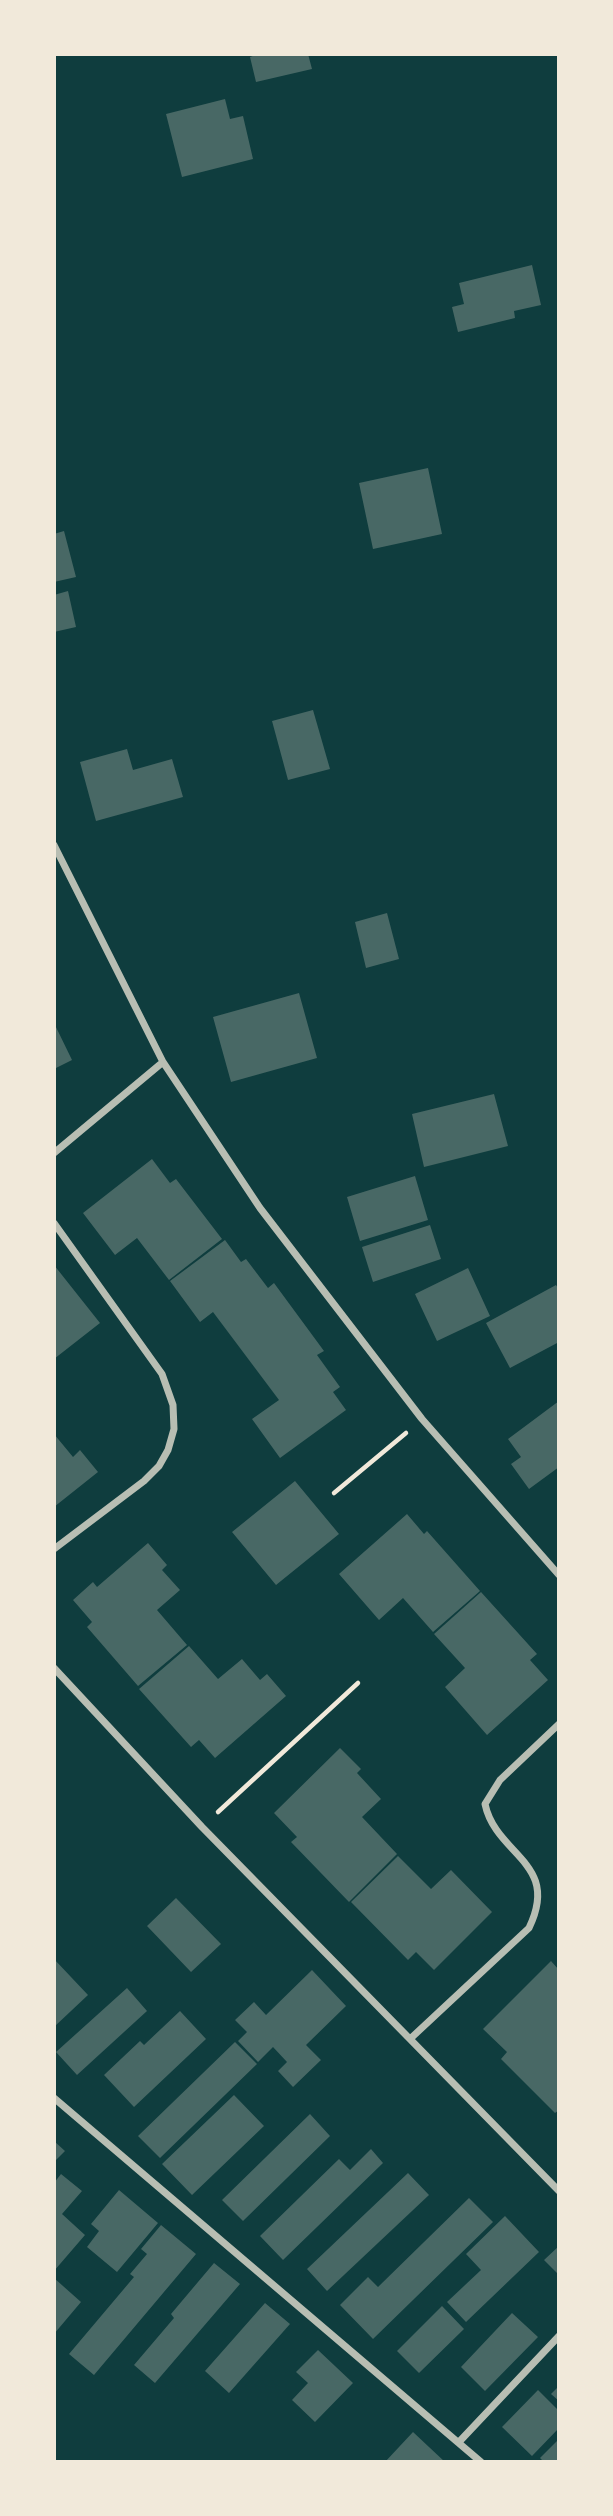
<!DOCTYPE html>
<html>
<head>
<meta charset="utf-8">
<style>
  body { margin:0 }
  #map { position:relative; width:613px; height:2516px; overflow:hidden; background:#0f3d3e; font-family:Mulish,sans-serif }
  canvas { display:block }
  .frame { position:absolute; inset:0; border:56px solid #f1e9da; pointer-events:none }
</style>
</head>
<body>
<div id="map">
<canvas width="613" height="2516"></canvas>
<div class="frame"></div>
</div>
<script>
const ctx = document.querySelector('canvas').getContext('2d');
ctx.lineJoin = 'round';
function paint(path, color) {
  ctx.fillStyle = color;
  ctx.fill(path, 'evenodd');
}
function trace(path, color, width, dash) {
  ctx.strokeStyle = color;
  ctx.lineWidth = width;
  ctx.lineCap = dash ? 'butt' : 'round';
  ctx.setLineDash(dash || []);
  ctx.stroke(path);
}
paint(new Path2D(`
  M258,54H308L312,69L256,82L250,57Z
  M225,99L230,119L243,116L253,159L182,177L166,114Z
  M532,265L541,305L514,311L515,318L458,332L452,307L464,304L459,283Z
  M428,468L442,534L373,549L359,483Z
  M64,531L76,577L54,582V534Z
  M68,591L76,627L54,632V595Z
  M313,710L330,769L288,780L272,721Z
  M127,749L133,770L172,759L183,797L96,821L80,762Z
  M387,913L399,959L366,968L355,922Z
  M299,993L317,1058L231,1082L213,1017Z
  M54,1023L72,1060L54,1069Z
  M494,1094L508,1146L424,1167L412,1114Z
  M152,1159L170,1183L176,1179L222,1239L169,1280L137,1238L115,1255L83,1213Z
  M415,1176L428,1220L360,1241L347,1197Z
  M430,1225L441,1259L373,1282L362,1247Z
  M225,1240L241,1262L246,1259L268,1288L274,1283L324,1351L317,1355L340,1387L333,1392L346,1410L280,1458L252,1419L279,1400L213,1312L200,1322L170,1281Z
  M54,1265L100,1323L54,1359Z
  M468,1268L490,1316L437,1341L415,1294Z
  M556,1285L559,1290V1342L510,1368L486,1323Z
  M559,1401V1467L529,1489L511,1464L521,1457L508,1439Z
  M54,1434L73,1457L80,1450L98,1472L54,1507Z
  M295,1481L339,1534L276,1585L232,1532Z
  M407,1514L424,1534L427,1531L480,1591L433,1632L403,1598L379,1620L339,1574Z
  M148,1543L167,1565L162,1570L180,1590L157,1610L187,1645L138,1686L87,1627L92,1622L73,1600L93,1582L97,1587Z
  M481,1592L537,1654L530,1660L548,1680L487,1735L445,1687L465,1668L434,1634Z
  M189,1646L218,1679L242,1659L260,1680L267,1674L286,1696L215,1758L199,1740L191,1747L139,1689Z
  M340,1748L361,1769L357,1773L381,1799L362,1817L397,1854L349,1902L291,1842L297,1837L274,1813Z
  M398,1856L431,1889L451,1870L492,1912L434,1970L416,1952L408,1960L351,1902Z
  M176,1898L221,1944L191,1972L147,1926Z
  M54,1959L88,1995L54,2027Z
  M551,1961L559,1970V2110L555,2113L501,2059L507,2052L483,2029Z
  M312,1970L346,2006L306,2045L321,2060L293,2087L278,2071L287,2062L273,2047L258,2062L238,2041L247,2032L235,2020L254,2002L266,2015Z
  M127,1988L147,2011L77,2075L56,2052Z
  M180,2011L206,2039L134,2107L104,2075L140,2041L144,2045Z
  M235,2042L257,2064L160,2158L138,2136Z
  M234,2095L264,2126L192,2195L162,2164Z
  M310,2114L330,2136L243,2221L222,2200Z
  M54,2141L65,2151L54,2162Z
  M371,2149L383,2163L283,2260L260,2236L339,2159L350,2170Z
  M408,2173L429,2195L327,2291L307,2269Z
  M61,2174L82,2191L62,2214L85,2235L54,2271V2183Z
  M119,2190L158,2223L117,2272L87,2247L99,2231L91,2224Z
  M469,2198L493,2222L373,2339L340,2305L368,2277L378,2287Z
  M505,2216L539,2252L466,2322L447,2302L481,2270L466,2254Z
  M161,2225L196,2254L94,2375L69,2354L134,2277L130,2274L147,2254L141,2249Z
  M559,2246V2275L544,2260Z
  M214,2263L240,2284L155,2383L134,2365L174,2318L171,2314Z
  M54,2278L81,2302L54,2334Z
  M265,2303L290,2324L229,2393L205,2371Z
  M442,2306L464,2329L419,2373L397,2351Z
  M512,2313L538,2337L485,2391L461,2367Z
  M318,2350L353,2383L315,2422L292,2400L308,2383L296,2372Z
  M559,2386V2401L551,2394Z
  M538,2390L559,2411V2428L532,2456L502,2427Z
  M413,2432L445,2462H385Z
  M559,2439V2462H544L540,2458Z`), '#486865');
trace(new Path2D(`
  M334,1493L406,1433
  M218,1812L358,1683`), '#f1e9da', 4.5);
trace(new Path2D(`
  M54,845L163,1062L260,1208L422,1419L559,1575
  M54,1153L163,1062
  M54,1223L162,1374L173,1405L174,1429L168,1450L159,1466L144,1481L54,1549
  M54,1668L202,1827L559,2191
  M410,2039L529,1928C561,1862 496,1856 485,1804L500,1780L559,1724
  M54,2098L481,2462
  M459,2442L559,2336`), '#b8beb3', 7);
</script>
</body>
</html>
